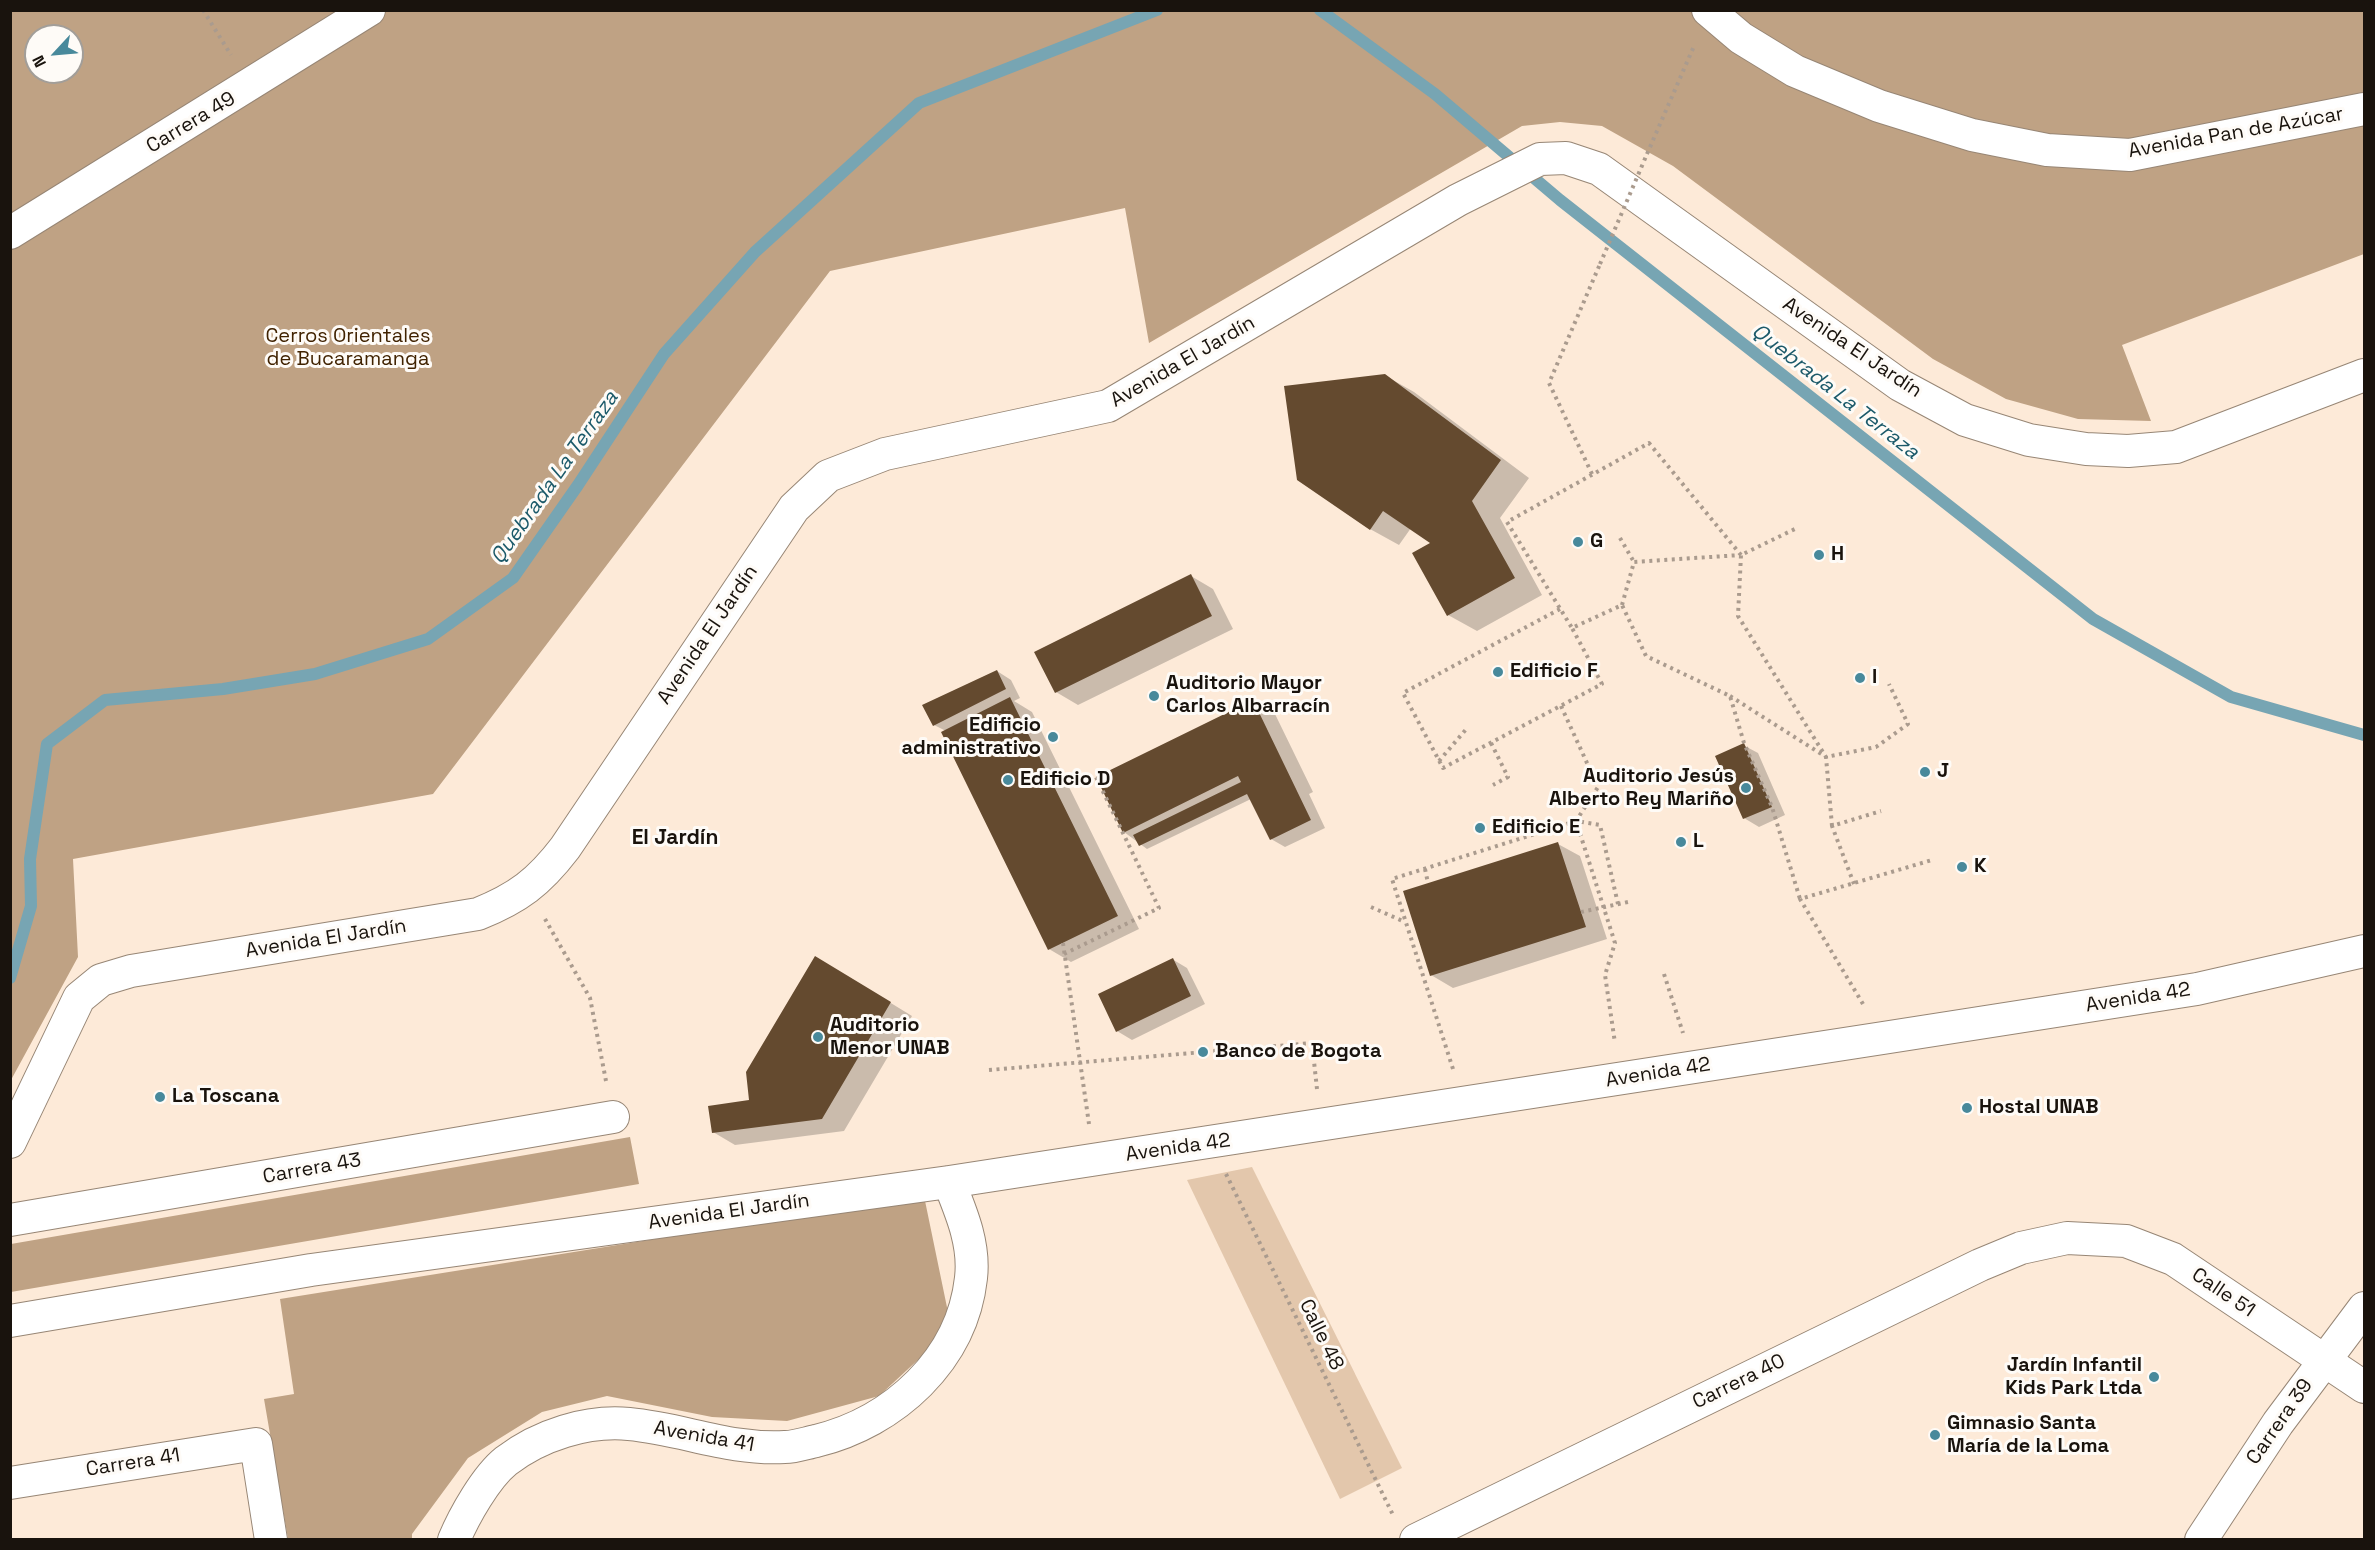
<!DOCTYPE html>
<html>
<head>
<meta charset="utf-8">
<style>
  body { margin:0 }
  #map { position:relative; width:2375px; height:1550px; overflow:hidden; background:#fdead8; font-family:"Space Grotesk",sans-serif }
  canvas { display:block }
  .frame { position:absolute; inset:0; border:12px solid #19130d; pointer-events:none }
  .north { position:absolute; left:24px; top:24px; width:60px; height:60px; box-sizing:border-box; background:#fefbf7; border:2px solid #a29e99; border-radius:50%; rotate:244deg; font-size:16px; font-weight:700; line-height:24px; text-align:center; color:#19130d }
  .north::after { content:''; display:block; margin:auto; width:21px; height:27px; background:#48899b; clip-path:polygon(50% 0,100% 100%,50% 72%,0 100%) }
</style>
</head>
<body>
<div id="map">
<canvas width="2375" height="1550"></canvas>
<div class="frame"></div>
<div class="north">N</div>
</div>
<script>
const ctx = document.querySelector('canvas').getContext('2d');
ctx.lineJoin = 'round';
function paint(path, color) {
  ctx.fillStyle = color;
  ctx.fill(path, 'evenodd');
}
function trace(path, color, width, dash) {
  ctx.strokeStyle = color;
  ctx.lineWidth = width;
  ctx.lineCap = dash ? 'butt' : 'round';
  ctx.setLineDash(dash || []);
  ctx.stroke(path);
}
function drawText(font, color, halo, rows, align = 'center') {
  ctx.font = font + ' "Space Grotesk",sans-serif';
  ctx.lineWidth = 6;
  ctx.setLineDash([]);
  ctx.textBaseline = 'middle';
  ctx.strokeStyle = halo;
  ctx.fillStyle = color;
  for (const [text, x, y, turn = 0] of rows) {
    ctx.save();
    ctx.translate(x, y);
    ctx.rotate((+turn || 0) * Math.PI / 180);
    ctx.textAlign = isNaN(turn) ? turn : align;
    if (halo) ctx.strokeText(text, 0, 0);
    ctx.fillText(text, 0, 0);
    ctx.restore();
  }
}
paint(new Path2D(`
  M1252,1167L1402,1468L1340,1499L1187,1180Z`), '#e3c7ac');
paint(new Path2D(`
  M11,11H2364V254L2122,345L2151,421L2078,419L2006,399L1933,359L1673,166L1602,126L1560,122L1522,126L1149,343L1125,208L830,271L433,794L73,859L78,957L11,1080ZM36,36H72V72H36Z
  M630,1137L639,1184L11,1292V1244Z
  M924,1196L949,1317L935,1344L879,1396L787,1421L712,1417L607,1396L542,1412L468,1458L412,1534V1540L288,1539L264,1399L294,1394L280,1299Z`), '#bfa284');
paint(new Path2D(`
  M1384,375L1414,392L1529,478L1500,518L1542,595L1477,631L1448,615L1433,543L1411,528L1399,545L1370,529Z
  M1191,576L1213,589L1233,629L1078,705L1056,692Z
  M997,671L1011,680L1020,698L1014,701L1032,712L1139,929L1071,962L1049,949L946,731L934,725Z
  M1253,701L1275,714L1313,792L1309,794L1325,828L1285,847L1271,839L1251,799L1147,849L1124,832Z
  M1743,745L1758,753L1785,815L1759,827L1744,818Z
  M1558,844L1580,856L1607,939L1453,988L1431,975Z
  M1172,959L1187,968L1205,1004L1132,1040L1117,1031L1100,995Z
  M837,970L912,1016L844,1131L735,1145L713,1132L751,1101Z`), '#0003');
trace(new Path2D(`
  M1320,10L1435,94L1560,200L2093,619L2231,697L2364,735
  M10,978L31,906L30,859L47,744L105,700L223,689L315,674L428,639L513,578L578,485L664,354L755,252L919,103L1157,10`), '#77a5b3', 12);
paint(new Path2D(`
  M1385,374L1501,460L1472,501L1515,578L1447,616L1412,553L1430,543L1383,511L1370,530L1297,480L1284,386Z
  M1191,574L1212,616L1055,693L1034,652Z
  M997,670L1006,689L933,726L922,705Z
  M1010,697L1118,916L1048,950L941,732Z
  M1253,700L1311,820L1270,840L1247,794L1139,846L1133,835L1241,782L1238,776L1123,833L1096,777Z
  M1744,743L1772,807L1743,819L1715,756Z
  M1558,842L1586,927L1430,976L1403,891Z
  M815,956L891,1002L822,1119L712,1133L708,1106L749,1100L746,1072Z
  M1173,958L1191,996L1116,1032L1098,994Z`), '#644a2f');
const street = new Path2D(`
  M1708,10L1741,38L1795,71L1879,106L1972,135L2047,150L2130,155L2364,109
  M10,233L369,10
  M10,1142L79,998L101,980L131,971L478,914C518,898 539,882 565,848L794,508L828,476L885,454L1108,406L1458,200L1540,159L1566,158L1599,169L1900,385L1965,420L2029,440L2086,449L2128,451L2176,447L2364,375
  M10,1220L613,1117
  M10,1321L311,1270L949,1182L1883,1038L2197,989L2364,951
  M10,1483L256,1444L271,1540
  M454,1540C464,1516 486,1477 506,1461C540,1435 587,1420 629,1424C684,1429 727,1450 785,1447C796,1447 806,1443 816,1441C894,1422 962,1360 971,1278C975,1244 961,1212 949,1182
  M1416,1540L1980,1265L2021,1248L2067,1238L2126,1241L2173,1259L2364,1387
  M2201,1540L2278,1423L2364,1308`);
trace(street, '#978675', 34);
trace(new Path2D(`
  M203,10L231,55
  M1647,154L1694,46
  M1592,474L1549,383L1600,264
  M1620,538L1634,562
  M1741,555L1649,443L1507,522L1572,628L1622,605L1646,656L1730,696L1744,743L1772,807L1800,899
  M1622,605L1634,562L1741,555
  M1560,609L1403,693L1443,768L1602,684L1572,628
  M1730,696L1826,757L1738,616L1741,555L1797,528
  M1561,706L1598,787L1576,821L1615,943L1605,975L1615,1043
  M1491,743L1508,777L1493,785
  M1439,761L1468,727
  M1832,826L1826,757L1876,747L1908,724L1889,684
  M1425,869L1428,883
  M1854,884L1832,826L1881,811
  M1371,907L1405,922
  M1581,912L1628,902
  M545,919L590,998L606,1081
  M1063,943L1089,1124
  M1064,954L1159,908L1096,777
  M1664,974L1683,1033
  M1863,1004L1800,899L1932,860
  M1453,1069L1392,879L1576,821L1600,825L1618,904
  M989,1070L1312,1043L1317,1089
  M1226,1174L1393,1515`), '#aa9b8e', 4, [3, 4.5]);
trace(street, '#fff', 32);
trace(new Path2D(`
  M1600,264L1647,154`), '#aa9b8e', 4, [3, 4.5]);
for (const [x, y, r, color] of [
  [1578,542,6,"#48899b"],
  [1819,555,6,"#48899b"],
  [1498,672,6,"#48899b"],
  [1860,678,6,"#48899b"],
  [1154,696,6,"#48899b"],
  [1053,737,6,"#48899b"],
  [1925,772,6,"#48899b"],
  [1008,780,6,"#48899b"],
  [1746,788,6,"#48899b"],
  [1480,828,6,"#48899b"],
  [1681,842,6,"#48899b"],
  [1962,867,6,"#48899b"],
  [818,1037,6,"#48899b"],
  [1203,1052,6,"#48899b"],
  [160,1097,6,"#48899b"],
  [1967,1108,6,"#48899b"],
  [2154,1377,6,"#48899b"],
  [1935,1435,6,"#48899b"]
]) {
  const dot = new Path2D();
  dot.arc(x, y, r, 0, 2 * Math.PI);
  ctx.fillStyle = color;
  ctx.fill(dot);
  trace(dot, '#fefbf7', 2);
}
drawText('20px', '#19130d', '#fefbf7', [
  ["Carrera 49",191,123,-31],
  ["Avenida Pan de Azúcar",2236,133,-10],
  ["Avenida El Jardín",1852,348,34],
  ["Avenida El Jardín",1183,362,-30],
  ["Avenida El Jardín",708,635,-56],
  ["Avenida El Jardín",326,939,-9],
  ["Avenida 42",2138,998,-9],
  ["Avenida 42",1658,1073,-9],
  ["Avenida 42",1178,1148,-8],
  ["Carrera 43",312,1169,-10],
  ["Avenida El Jardín",729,1212,-8],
  ["Calle 51",2223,1293,34],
  ["Calle 48",1321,1335,64],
  ["Carrera 40",1739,1382,-26],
  ["Carrera 39",2280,1422,-55],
  ["Avenida 41",704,1437,10],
  ["Carrera 41",133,1463,-9]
]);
drawText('20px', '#402200', '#fefbf7', [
  ["Cerros Orientales",348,337],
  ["de Bucaramanga",348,360]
]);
drawText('bold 20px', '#19130d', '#fefbf7', [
  ["G",1590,542],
  ["H",1831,555],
  ["Edificio F",1510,672],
  ["I",1872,678],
  ["Auditorio Mayor",1166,684],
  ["Carlos Albarracín",1166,707],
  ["Edificio",1041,726,"right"],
  ["administrativo",1041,749,"right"],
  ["J",1937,772],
  ["Auditorio Jesús",1734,777,"right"],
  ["Alberto Rey Mariño",1734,800,"right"],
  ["Edificio D",1020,780],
  ["Edificio E",1492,828],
  ["L",1693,842],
  ["K",1974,867],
  ["Auditorio",830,1026],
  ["Menor UNAB",830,1049],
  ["Banco de Bogota",1215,1052],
  ["La Toscana",172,1097],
  ["Hostal UNAB",1979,1108],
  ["Jardín Infantil",2142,1366,"right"],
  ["Kids Park Ltda",2142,1389,"right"],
  ["Gimnasio Santa",1947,1424],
  ["María de la Loma",1947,1447]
], 'left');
drawText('italic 21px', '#1c5a6a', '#fefbf7', [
  ["Quebrada La Terraza",1835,392,38],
  ["Quebrada La Terraza",555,478,-55]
]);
drawText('bold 21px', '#19130d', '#fefbf7', [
  ["El Jardín",675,838]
]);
</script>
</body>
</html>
